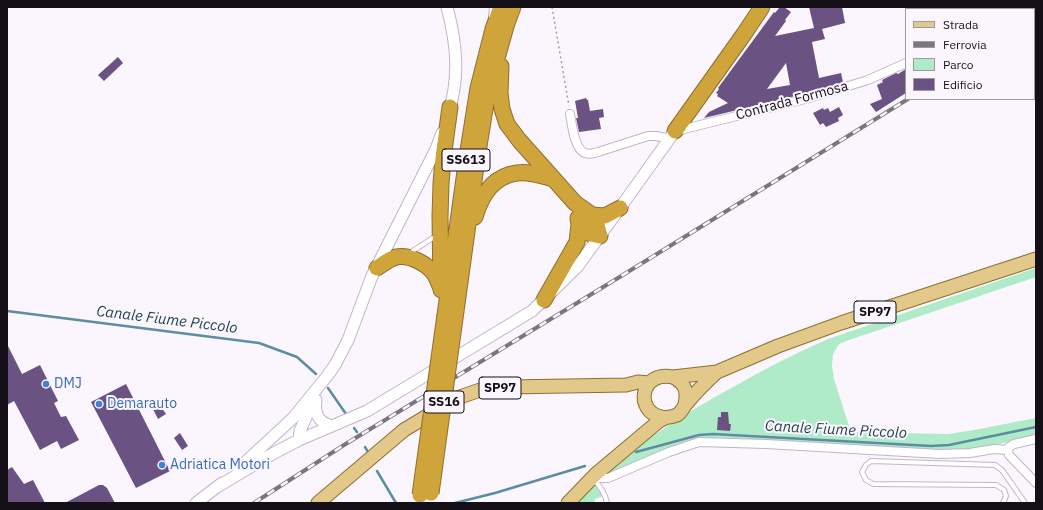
<!DOCTYPE html>
<html>
<head>
<meta charset="utf-8">
<style>
  body { margin:0 }
  #map { position:relative; width:1043px; height:510px; overflow:hidden; background:#fbf5fe; font-family:"IBM Plex Sans",sans-serif }
  canvas { display:block }
  .frame { position:absolute; inset:0; border:8px solid #151017; pointer-events:none }
  .legend { position:absolute; left:905px; top:8px; width:130px; height:92px; box-sizing:border-box; background:#fbf5fe; border:1px solid #9f99a2; margin:0; padding:5px 7px; list-style:none; font-size:12px; color:#151017 }
  .legend li { display:flex; align-items:center; gap:8px; height:20px }
  .legend b { width:20px; border:1px solid #9f99a2 }
</style>
</head>
<body>
<div id="map">
<canvas width="1043" height="510"></canvas>
<div class="frame"></div>
<ul class="legend">
<li><b style="height:5px;background:#e2c889"></b>Strada</li>
<li><b style="height:5px;background:#7b757d"></b>Ferrovia</li>
<li><b style="height:11px;background:#afebc9"></b>Parco</li>
<li><b style="height:11px;background:#6a5283"></b>Edificio</li>
</ul>
</div>
<script>
const ctx = document.querySelector('canvas').getContext('2d');
ctx.lineJoin = 'round';
function paint(path, color) {
  ctx.fillStyle = color;
  ctx.fill(path, 'evenodd');
}
function trace(path, color, width, dash) {
  ctx.strokeStyle = color;
  ctx.lineWidth = width;
  ctx.lineCap = dash ? 'butt' : 'round';
  ctx.setLineDash(dash || []);
  ctx.stroke(path);
}
function drawText(font, color, halo, rows, align = 'center') {
  ctx.font = font + ' "IBM Plex Sans",sans-serif';
  ctx.lineWidth = 4;
  ctx.setLineDash([]);
  ctx.textBaseline = 'middle';
  ctx.strokeStyle = halo;
  ctx.fillStyle = color;
  for (const [text, x, y, turn = 0] of rows) {
    ctx.save();
    ctx.translate(x, y);
    ctx.rotate((+turn || 0) * Math.PI / 180);
    ctx.textAlign = isNaN(turn) ? turn : align;
    if (halo) ctx.strokeText(text, 0, 0);
    ctx.fillText(text, 0, 0);
    ctx.restore();
  }
}
paint(new Path2D(`
  M1036,268V277L849,340L839,344L833,354L832,366L834,379L850,429L852,432L948,434L974,430L1036,418V436L981,448L940,451L717,440L609,474H608L607,472C646,438 688,411 733,387C764,369 796,353 828,339Z
  M596,485L599,486L603,496L595,499L594,503H575Z`), '#afebc9');
trace(new Path2D(`
  M7,311L259,343L297,357L316,374
  M328,388L346,414
  M354,428L357,432
  M365,447L368,452
  M636,452L699,435L713,434L931,446L949,445L1036,427
  M377,471L396,503
  M455,503L495,493L585,466`), '#5c8da2', 2.5);
paint(new Path2D(`
  M780,7H784L791,12L785,20L786,21L775,36L814,28L809,7H842L845,23L822,29L825,39L812,42L819,78L841,73L843,82L808,93L704,118L709,112L728,103L717,96L718,94L716,93L719,89L718,88L774,12L775,13ZM786,63L790,85L767,89Z
  M118,57L123,63L104,81L98,75Z
  M906,69V93L876,112L870,104L882,99L877,85L883,82L882,80L896,73L898,74Z
  M586,98L587,100H588L590,111L603,109L604,117L599,118L601,129L579,132L576,118H578L575,101Z
  M839,107L843,115L838,118L839,121L826,127L823,123L820,125L813,113L823,108L824,110L828,108L830,112Z
  M7,344L22,374L40,365L58,401L54,403L61,417L66,416L79,440L61,449L57,441L40,450L14,401L7,405Z
  M126,384L170,471L136,488L91,402Z
  M157,401L166,414L158,419L151,405Z
  M721,412H728L729,424H731L730,431L717,430L718,417H721Z
  M180,433L188,446L182,450L174,438Z
  M12,467L24,484L33,480L45,503H7V470Z
  M99,485H103L107,488L115,503H65Z`), '#6a5283');
const lane = new Path2D(`
  M491,17L492,7
  M408,254L436,236
  M594,480C601,487 605,493 607,503
  M1003,503L1006,496L1004,490L996,485L873,484L866,480L862,472L866,465L871,461L995,465L1002,470L1025,503`);
const street = new Path2D(`
  M1018,9L1023,7
  M570,114C572,124 574,149 585,153C590,155 594,153 598,152L648,136H656L670,139
  M676,131L809,98L868,80L906,63
  M1008,450L1009,455L1036,483
  M1008,450L1009,447L1014,444L1036,439
  M592,478H608L669,452L699,442L766,444L940,454L970,453L994,449L1008,450`);
const secondary = new Path2D(`
  M447,7C457,45 460,77 448,115
  M316,400C314,414 318,422 332,426
  M299,440L300,431L314,398
  M239,468L293,418L328,375L335,365L348,340L372,276L436,149L442,133
  M217,487L274,453L299,440L367,411L532,311L578,266L620,208L675,131
  M196,503L222,483`);
const primary = new Path2D(`
  M717,372C706,382 696,392 687,403C683,407 682,412 677,415C672,417 667,418 662,417C634,412 640,370 673,377L717,372L778,346L841,323L1036,259
  M673,377C685,383 688,391 685,404
  M318,503L404,430L457,398L480,390L508,387L626,385L638,382L649,383
  M568,503L596,474L659,421L665,418`);
const highway = new Path2D(`
  M501,66L500,93L502,109L507,124L519,140L575,203L592,215L597,225L600,236L587,233L579,224
  M675,131L744,34L762,7
  M592,215L605,216L620,208
  M475,217C481,196 493,176 517,173C529,171 542,176 554,179
  M377,268C383,264 389,259 396,257C409,254 428,264 435,275C437,278 438,282 440,286
  M441,290L440,216L441,184L443,158L450,107
  M544,300L577,242L579,224L578,218
  M456,311L477,159L488,90L507,23L513,7
  M445,315L467,157L478,88L493,29L501,7`);
trace(lane, '#c2b4c9', 6);
trace(street, '#c2b4c9', 10);
trace(secondary, '#c2b4c9', 13);
trace(primary, '#8e702e', 15);
trace(highway, '#8e702e', 17);
trace(new Path2D(`
  M552,7L569,106
  M981,7L982,9`), '#a19ca4', 1.5, [2, 3]);
trace(lane, '#fff', 4);
trace(street, '#fff', 8);
trace(secondary, '#fff', 11);
trace(primary, '#e2c889', 13);
trace(highway, '#cfa43b', 15);
const rail = new Path2D(`
  M1034,21L1036,20
  M254,503L344,445L618,278L908,99`);
trace(rail, '#7b757d', 4);
trace(rail, '#fbf5fe', 2.5, [8]);
const highwayBridge = new Path2D(`
  M431,493L456,311
  M420,495L445,315`);
trace(highwayBridge, '#8e702e', 17, []);
trace(highwayBridge, '#cfa43b', 15);
for (const [x, y, r, color] of [
  [46,384,4,"#3f7fe0"],
  [99,404,4,"#3f7fe0"],
  [162,465,4,"#3f7fe0"]
]) {
  const dot = new Path2D();
  dot.arc(x, y, r, 0, 2 * Math.PI);
  ctx.fillStyle = color;
  ctx.fill(dot);
  trace(dot, '#fbf5fe', 1.5);
}
for (const [x, y, w] of [
  [466,160,48],
  [875,312,42],
  [500,388,42],
  [444,402,40]
]) {
  const box = new Path2D();
  box.roundRect(x - w / 2, y - 11, w, 22, 3);
  ctx.fillStyle = '#fbf5fe';
  ctx.fill(box);
  trace(box, '#151017', 1);
}
drawText('bold 13px', '#151017', null, [
  ["SS613",466,160],
  ["SP97",875,312],
  ["SP97",500,388],
  ["SS16",444,402]
]);
drawText('14px', '#151017', '#fbf5fe', [
  ["Contrada Formosa",792,101,-15]
]);
drawText('14px', '#366cbe', '#fbf5fe', [
  ["DMJ",54,384],
  ["Demarauto",107,404],
  ["Adriatica Motori",170,465]
], 'left');
drawText('italic 15px', '#1d3f4b', '#fbf5fe', [
  ["Canale Fiume Piccolo",167,320,7],
  ["Canale Fiume Piccolo",836,430,3]
]);
</script>
</body>
</html>
